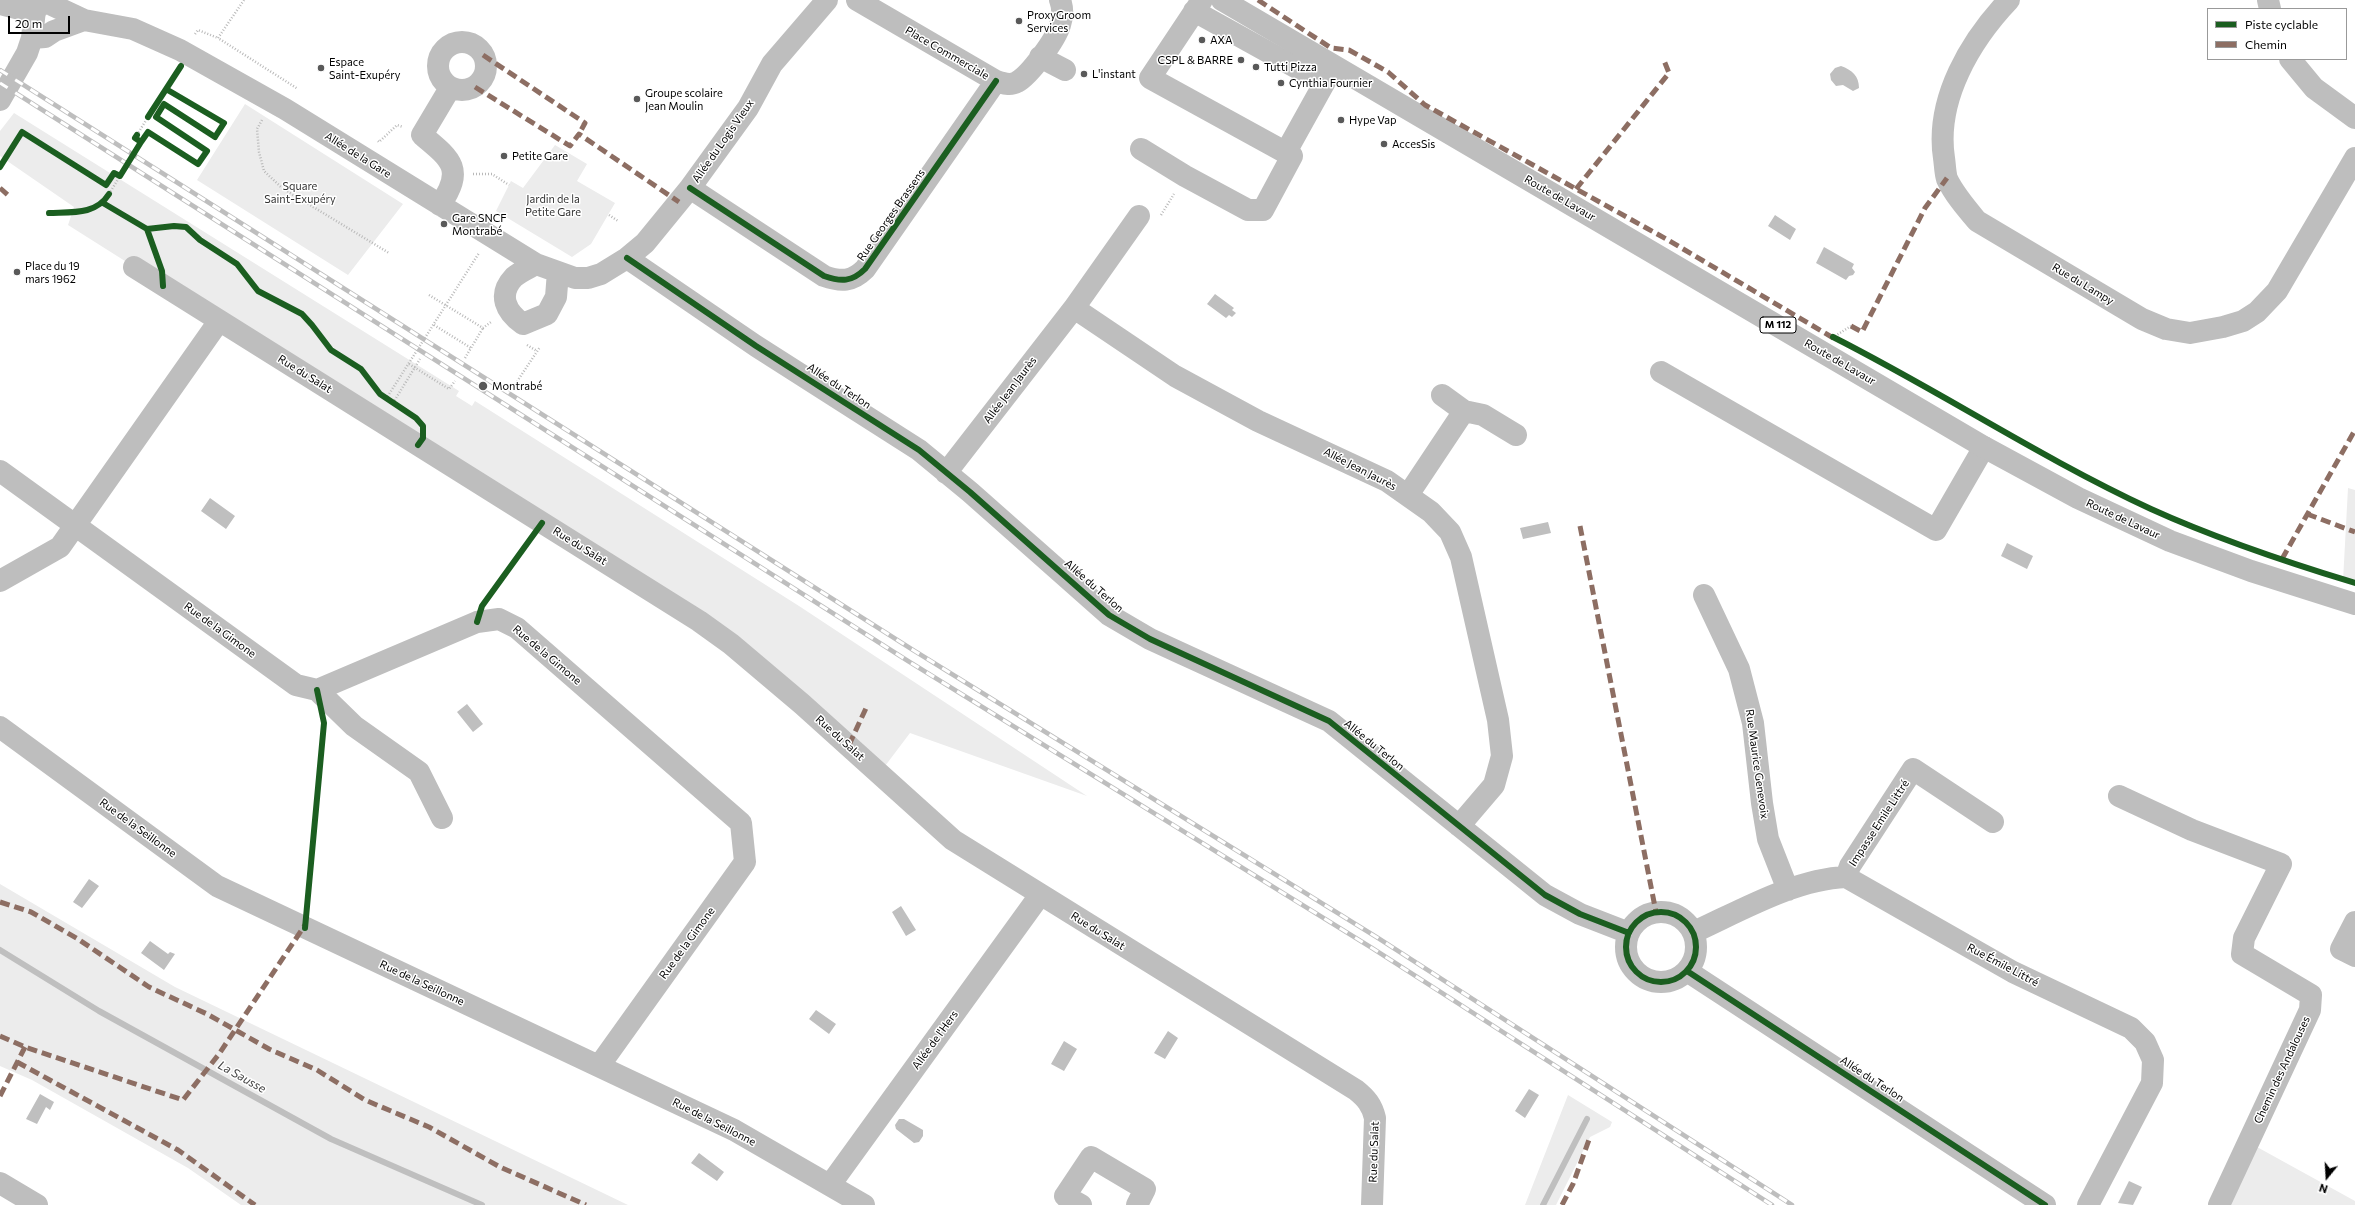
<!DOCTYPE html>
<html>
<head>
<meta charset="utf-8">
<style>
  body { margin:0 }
  #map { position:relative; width:2355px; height:1205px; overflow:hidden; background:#fff; font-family:Commissioner,sans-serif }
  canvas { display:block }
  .legend { position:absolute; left:2207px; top:8px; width:140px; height:52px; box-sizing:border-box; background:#fff; border:1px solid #999; margin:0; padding:5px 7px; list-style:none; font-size:12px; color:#000 }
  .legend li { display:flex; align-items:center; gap:8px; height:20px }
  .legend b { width:20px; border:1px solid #999 }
  .north { position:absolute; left:2307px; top:1157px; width:40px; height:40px; -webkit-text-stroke:3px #fff; paint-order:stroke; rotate:198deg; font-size:11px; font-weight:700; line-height:16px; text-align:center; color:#000 }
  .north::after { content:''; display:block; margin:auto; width:14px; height:18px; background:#000; clip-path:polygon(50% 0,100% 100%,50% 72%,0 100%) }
  .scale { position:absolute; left:8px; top:16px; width:62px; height:18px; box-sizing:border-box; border:2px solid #000; border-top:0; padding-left:5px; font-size:12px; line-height:14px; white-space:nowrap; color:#000; -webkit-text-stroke:3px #fff; paint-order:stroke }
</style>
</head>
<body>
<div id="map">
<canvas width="2355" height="1205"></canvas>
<ul class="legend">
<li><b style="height:5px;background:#1b5e20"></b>Piste cyclable</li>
<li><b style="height:5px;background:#8d6e63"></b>Chemin</li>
</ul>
<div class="north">N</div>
<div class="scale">20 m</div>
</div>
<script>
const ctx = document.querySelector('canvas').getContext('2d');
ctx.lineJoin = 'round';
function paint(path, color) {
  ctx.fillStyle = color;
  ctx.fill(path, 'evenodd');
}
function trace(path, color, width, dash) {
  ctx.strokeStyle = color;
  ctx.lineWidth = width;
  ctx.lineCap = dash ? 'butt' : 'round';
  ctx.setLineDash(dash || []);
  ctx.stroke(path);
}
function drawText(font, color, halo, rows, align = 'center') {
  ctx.font = font + ' Commissioner,sans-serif';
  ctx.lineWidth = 3;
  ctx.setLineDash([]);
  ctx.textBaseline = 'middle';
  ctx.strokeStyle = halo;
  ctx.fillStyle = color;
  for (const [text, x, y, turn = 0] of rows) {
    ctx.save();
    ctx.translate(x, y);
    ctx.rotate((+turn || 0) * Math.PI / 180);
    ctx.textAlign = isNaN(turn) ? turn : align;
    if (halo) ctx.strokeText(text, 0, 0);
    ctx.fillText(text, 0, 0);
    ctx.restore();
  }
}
paint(new Path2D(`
  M245,104L403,204L348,275L197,180Z
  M14,113L459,391L456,396L472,406L475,401L799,606L1087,796L910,733L879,774L731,644L68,225L74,207L0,156V131Z
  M555,145L587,164L577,181L615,203L591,244L572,257L496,211L511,181L523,188Z
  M2348,488L2355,490V585L2343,581Z
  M0,884L175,987L628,1205H241L188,1168L32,1080L0,1066Z
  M1568,1095L1612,1122L1610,1127L1590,1137L1556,1205H1525Z
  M2257,1147L2355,1201V1205H2229Z`), '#ececec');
paint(new Path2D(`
  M1841,66C1852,70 1859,76 1859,88L1853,91L1843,85L1836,86L1831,80L1830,74L1835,68Z
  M1775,215L1796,229L1790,240L1768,226Z
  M1824,247L1854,264L1852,268L1855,272L1853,275L1849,276L1846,280L1816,263Z
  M1215,294L1234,308L1232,310L1236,313L1232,317L1229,315L1226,318L1207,304Z
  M210,498L235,516L226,529L201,511Z
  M1548,522L1551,533L1523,539L1520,528Z
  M2007,543L2033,556L2027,569L2001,556Z
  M467,704L483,724L473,732L457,712Z
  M89,879L99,886L82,908L73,902Z
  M901,906L916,930L906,936L892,912Z
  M150,941L168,954L170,952L175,954L164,970L141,953Z
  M816,1010L836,1024L829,1034L809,1019Z
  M1168,1031L1178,1038L1165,1059L1154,1053Z
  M1064,1041L1077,1049L1064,1071L1051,1064Z
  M1529,1089L1539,1095L1525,1118L1515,1111Z
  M40,1094L54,1102L50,1110L46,1107L37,1124L26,1119Z
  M899,1119H904L923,1130V1136L919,1142L914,1143L896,1129L895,1125Z
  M699,1153L724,1172L717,1181L691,1163Z
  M2129,1181L2142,1187L2133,1205L2118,1203Z`), '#bfbfbf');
trace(new Path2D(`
  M0,950L99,1011L331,1139L482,1205
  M1543,1205L1587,1119`), '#bfbfbf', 6);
trace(new Path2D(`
  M244,0L218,38L298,89
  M195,34L198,30L218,38
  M262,120L257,129L259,152L264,171L282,188L389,253
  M137,135L148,117
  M378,141L379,142L397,125L403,127
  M473,174H492L509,185
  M109,194L120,176
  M609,215L618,221
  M1161,215L1174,194
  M429,295L483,328L491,322
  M434,325L471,348
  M1835,336L1851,326
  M527,345L537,351
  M465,358L483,328
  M409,364L449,389L455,381
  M514,390L518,380L540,347
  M386,399L479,253
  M393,403L420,359`), '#b9b9b9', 2.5, [1, 2]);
trace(new Path2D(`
  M857,0L996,81C1002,83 1010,86 1017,82C1030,75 1056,39 1060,25C1063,16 1063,8 1060,0
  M2009,0C1971,40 1935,99 1944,158C1945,164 1945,173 1947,179C1954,194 1966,208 1977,221L2142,319L2166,329L2190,333L2223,327L2243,321L2257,312L2277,291L2355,158
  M2268,0L2270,9
  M36,2L50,4L84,20L133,29L180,50L285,109L536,264L575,278H588L601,274L627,258L645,243L690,188L748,108L772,64L827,0
  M0,4L35,13
  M1194,11L1324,83
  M32,38L45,37L54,31L84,20
  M438 66a24 24 0 1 1 48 0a24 24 0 1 1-48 0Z
  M1040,57L1065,70
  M2290,59L2314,88L2355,118
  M0,100L27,53L32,38L36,0
  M1141,149L1185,176L1248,210H1263L1292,156L1150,78L1202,0
  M1286,152L1331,71
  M690,188L824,276C841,282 852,282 865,269L996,81
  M440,205C465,169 451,159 422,135L450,88
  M627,258L756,346L919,450L970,492L1109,615L1150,639L1329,721L1545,895L1580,914L1629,933
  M536,264C529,268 520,272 514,277C497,295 506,312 523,324L547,314L556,297L558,272
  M134,267L699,621L731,644L802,704L953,840L1356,1090C1366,1098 1372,1105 1375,1118L1372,1205
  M1074,308L1139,216
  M1661,372L1936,530L1984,447
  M1442,395L1464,411
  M0,471L296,685L317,690L477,622L499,619L517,628L741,823L745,862L599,1066
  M946,473L1074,308L1175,376L1258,421L1387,481L1431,512L1450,532L1461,557L1498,720L1502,756L1494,785L1459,826
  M1408,495L1464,411L1483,415L1516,435
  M0,581L60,547L219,321
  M1704,595L1739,669L1753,723L1762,803L1768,839L1788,890
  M317,690L354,726L419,772L442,818
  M0,727L217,886L734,1130L864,1205
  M2119,796L2192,830L2281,864L2244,938L2242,954L2311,995L2310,1010L2219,1205
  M1846,877L1850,866L1913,769L1993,822
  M1626 947a35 35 0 1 1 70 0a35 35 0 1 1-70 0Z
  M2355,922L2341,949L2355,956
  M1694,932C1740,911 1795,879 1846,877L2013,972L2131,1028L2145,1042L2153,1060L2152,1083L2088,1205
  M1687,971L2045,1205
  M0,1183L37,1205
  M830,1185L1040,895
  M1081,1205L1065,1196L1091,1157L1145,1189L1137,1205`), '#bebebe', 22);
trace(new Path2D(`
  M1222,0L1984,447L2078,498L2170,541L2251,571L2355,604`), '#bebebe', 22);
const rail = new Path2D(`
  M0,70L913,650L1378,938L1792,1205
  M0,83L908,661L1372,948L1772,1205`);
trace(rail, '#bebebe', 4.5);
trace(rail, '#fff', 3, [9]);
trace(new Path2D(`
  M1258,0L1331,48L1349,50L1388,72L1425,105L1668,240L1835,339
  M483,55L585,123L579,134
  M475,87L570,146L579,134L679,202
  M0,188L10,197
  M1576,189L1669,73L1663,58
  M1851,326L1862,332L1925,208L1947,178
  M2307,514L2355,532
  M1580,526L1656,912
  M2282,559L2355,430
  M849,745L867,706
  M0,902L31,912L78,939L149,987L207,1014L269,1049L317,1070L365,1100L429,1127L500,1167L586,1205
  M0,1036L25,1047L183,1100L219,1054L305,925
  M17,1062L178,1150L255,1205
  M0,1096L25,1047
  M1562,1205L1573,1184L1590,1137`), '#8d6e63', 5, [10, 5]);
trace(new Path2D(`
  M148,117L181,66
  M137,135L135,138L141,142L148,132L198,164L207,151L156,117L164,104L215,137L224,123L166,89
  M0,167L22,132L106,185L114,173L120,176L141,142
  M690,188L824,276C841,282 852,282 865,269L996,81
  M103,203L147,229L162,271L163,286
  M49,213C72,212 96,215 109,194
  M147,229L174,226L186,227L200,240L237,264L258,291L302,314L312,325L331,350L361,369L380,394L416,418L423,426V438L418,445
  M627,258L756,346L919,450L970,492L1109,615L1150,639L1329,721L1545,895L1580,914L1629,933
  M1833,337C1940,391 2041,458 2151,509C2217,539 2286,562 2355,583
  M477,622L482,606L542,523
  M1626 947a35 35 0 1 1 70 0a35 35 0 1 1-70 0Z
  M305,928L324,723L317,690
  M1687,971L2045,1205`), '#1b5e20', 6);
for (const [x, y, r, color] of [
  [1019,21,4,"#595959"],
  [1202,40,4,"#595959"],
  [1241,60,4,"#595959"],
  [1256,67,4,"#595959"],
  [321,68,4,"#595959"],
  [1084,74,4,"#595959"],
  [1281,83,4,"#595959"],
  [637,99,4,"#595959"],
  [1341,120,4,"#595959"],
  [1384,144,4,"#595959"],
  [504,156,4,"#595959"],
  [444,224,4,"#595959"],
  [17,272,4,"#595959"],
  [483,386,5,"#595959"]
]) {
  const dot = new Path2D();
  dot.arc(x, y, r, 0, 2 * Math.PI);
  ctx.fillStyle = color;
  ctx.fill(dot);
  trace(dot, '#fff', 1.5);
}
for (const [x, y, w] of [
  [1778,325,36]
]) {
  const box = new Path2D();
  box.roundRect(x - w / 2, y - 8, w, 16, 3);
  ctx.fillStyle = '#fff';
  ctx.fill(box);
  trace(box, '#000', 1);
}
drawText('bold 10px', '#000', null, [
  ["M 112",1778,325]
]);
drawText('11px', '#000', '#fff', [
  ["ProxyGroom",1027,15],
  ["Services",1027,28],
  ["AXA",1210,40],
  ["CSPL & BARRE",1233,60,"right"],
  ["Espace",329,62],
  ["Saint-Exupéry",329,75],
  ["Tutti Pizza",1264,67],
  ["L'instant",1092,74],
  ["Cynthia Fournier",1289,83],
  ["Groupe scolaire",645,93],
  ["Jean Moulin",645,106],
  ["Hype Vap",1349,120],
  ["AccesSis",1392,144],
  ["Petite Gare",512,156],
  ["Gare SNCF",452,218],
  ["Montrabé",452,231],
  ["Place du 19",25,266],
  ["mars 1962",25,279],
  ["Montrabé",492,386]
], 'left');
drawText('11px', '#000', '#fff', [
  ["Place Commerciale",947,53,30],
  ["Allée du Logis Vieux",723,141,-55],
  ["Allée de la Gare",358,155,32],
  ["Route de Lavaur",1560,198,30],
  ["Rue Georges Brassens",891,215,-55],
  ["Rue du Lampy",2083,284,31],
  ["Route de Lavaur",1840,362,30],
  ["Rue du Salat",305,374,32],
  ["Allée du Terlon",839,386,33],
  ["Allée Jean Jaurès",1010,390,-53],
  ["Allée Jean Jaurès",1360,469,27],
  ["Route de Lavaur",2123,519,25],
  ["Rue du Salat",580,546,32],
  ["Allée du Terlon",1094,586,41],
  ["Rue de la Gimone",220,630,36],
  ["Rue de la Gimone",547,655,40],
  ["Rue du Salat",840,738,42],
  ["Allée du Terlon",1374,745,39],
  ["Rue Maurice Genevoix",1757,764,82],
  ["Impasse Emile Littré",1879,823,-57],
  ["Rue de la Seillonne",138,828,36],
  ["Rue du Salat",1098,931,32],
  ["Rue de la Gimone",687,943,-54],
  ["Rue Émile Littré",2003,965,28],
  ["Rue de la Seillonne",422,983,25],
  ["Allée de l'Hers",935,1040,-54],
  ["Chemin des Andalouses",2282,1070,-65],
  ["Allée du Terlon",1872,1079,33],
  ["Rue de la Seillonne",714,1122,27],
  ["Rue du Salat",1374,1152,-88]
]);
drawText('11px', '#333', '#fff', [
  ["Square",300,186],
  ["Saint-Exupéry",300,199],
  ["Jardin de la",553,199],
  ["Petite Gare",553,212]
]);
drawText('italic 12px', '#444', '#fff', [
  ["La Sausse",242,1077,29]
]);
</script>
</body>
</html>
